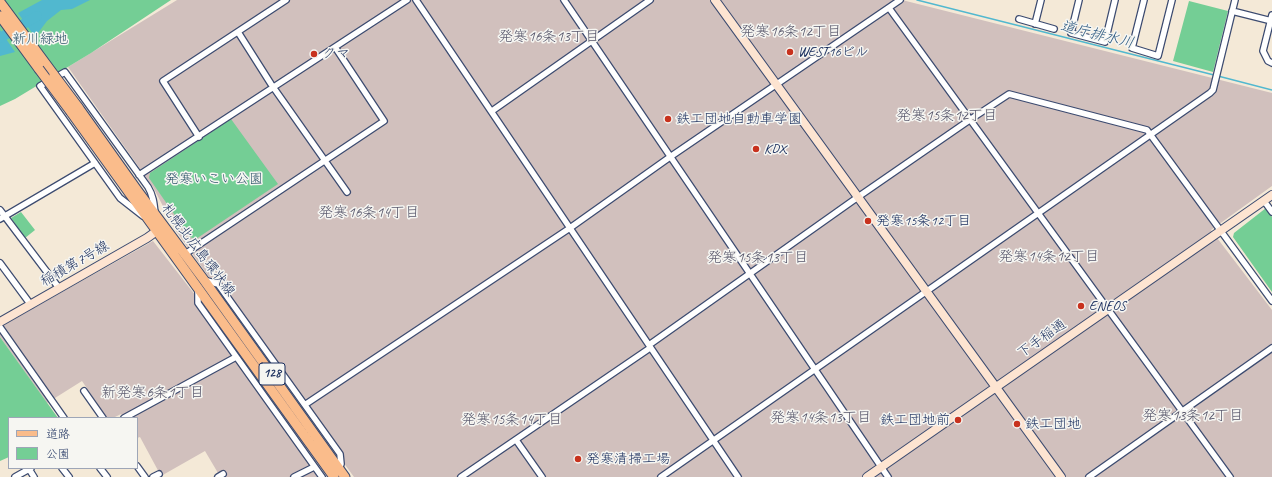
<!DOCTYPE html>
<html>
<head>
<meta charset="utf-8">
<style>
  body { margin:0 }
  #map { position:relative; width:1272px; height:477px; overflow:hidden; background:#f4e9d7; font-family:Caveat,"Klee One",sans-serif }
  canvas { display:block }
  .legend { position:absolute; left:8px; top:417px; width:130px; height:52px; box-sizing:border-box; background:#f6f6f2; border:1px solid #9ea6b7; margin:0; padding:5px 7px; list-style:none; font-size:12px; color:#1b2f5e }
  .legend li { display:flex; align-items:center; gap:8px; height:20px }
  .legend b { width:20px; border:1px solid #9ea6b7 }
</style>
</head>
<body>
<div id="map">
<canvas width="1272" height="477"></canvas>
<ul class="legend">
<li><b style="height:5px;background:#fabc8b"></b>道路</li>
<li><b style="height:11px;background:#74ce95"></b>公園</li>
</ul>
</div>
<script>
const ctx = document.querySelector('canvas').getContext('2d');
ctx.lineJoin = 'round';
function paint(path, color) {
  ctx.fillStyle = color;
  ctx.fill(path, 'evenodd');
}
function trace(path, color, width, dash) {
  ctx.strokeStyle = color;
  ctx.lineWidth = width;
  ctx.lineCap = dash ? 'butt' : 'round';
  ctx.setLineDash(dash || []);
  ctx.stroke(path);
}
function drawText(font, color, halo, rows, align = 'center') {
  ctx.font = font + ' Caveat,"Klee One",sans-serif';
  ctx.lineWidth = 3;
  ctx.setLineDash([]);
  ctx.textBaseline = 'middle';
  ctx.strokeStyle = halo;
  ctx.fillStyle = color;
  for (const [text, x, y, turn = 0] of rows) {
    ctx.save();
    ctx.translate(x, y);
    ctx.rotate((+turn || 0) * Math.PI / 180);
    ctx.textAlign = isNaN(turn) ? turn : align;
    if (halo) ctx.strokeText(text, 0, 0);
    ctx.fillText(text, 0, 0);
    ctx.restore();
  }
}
paint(new Path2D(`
  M177,0H902L1272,93V186L1211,230L1272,310V477H354L277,372L176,231L153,187L68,67Z
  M153,241L203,305L294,430L327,477H213L218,473L205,451L161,476L140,437L137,438V418H123L121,414L113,418H107L82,381L47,403L0,337V327Z`), '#d1c0bd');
paint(new Path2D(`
  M0,0H171L91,53L15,99L0,106Z
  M1189,1L1228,11L1213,72L1173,61Z
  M231,119L278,184L196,239L190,237L149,178L150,173Z
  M1266,208L1272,217V292L1233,237L1234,233Z
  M21,212L35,230L25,238L11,218Z
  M0,337L58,418H9V457L0,461Z`), '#74ce95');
paint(new Path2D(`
  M42,0H90L72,9L61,10L47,21L35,37L18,13Z
  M0,30L15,52L0,56Z`), '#51b8cf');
trace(new Path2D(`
  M917,0L1214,75
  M1218,76L1272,90`), '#51b8cf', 1.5);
trace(new Path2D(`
  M0,38L37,16`), '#51b8cf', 10);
const street = new Path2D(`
  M416,0L738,477
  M564,0L888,477
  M1079,0L1071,33L1105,42L1115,0
  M1144,0L1132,48L1158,56L1172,0
  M889,8L1230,477
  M1232,11L1272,21
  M1272,15L1263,51L1268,61L1272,63
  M1019,19L1054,29
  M1035,24L1041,0
  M238,32L271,84L347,192
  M492,111L650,0
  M199,137L163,81L286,0
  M139,175L407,0
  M1264,201L1272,212
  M0,210L59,288
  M143,216L120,198L40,86L65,72L148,187C153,195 154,203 155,213
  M0,219L95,163
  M185,254L384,121L335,47
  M0,263L31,305
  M204,280L218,284L340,454L341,464L339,469
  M198,289V303L322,477
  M0,327L64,418
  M649,345L858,197L971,119L1009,94L1147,130L1272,301
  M84,391L103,418
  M306,404L570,228L670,157L900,0
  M124,418L236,357
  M516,440L542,477
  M137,466L145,477
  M62,468L69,477
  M100,468L107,477
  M29,469L34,477
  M15,477L31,468
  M153,477L159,474
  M218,477L223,474
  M294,477L314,467
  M461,477L650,348
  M661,477L1210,93L1213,90L1235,0
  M1089,477L1272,348`);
const secondary = new Path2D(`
  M715,0L1061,477
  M0,322L147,238L161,228
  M867,477L1272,195`);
const primary = new Path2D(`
  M0,2L54,75
  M0,16L39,69
  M78,107L137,190L204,280L345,477
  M71,112L334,477`);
trace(street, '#3c4b70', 8);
trace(secondary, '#3c4b70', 10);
trace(primary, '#3c4b70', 11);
trace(street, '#fff', 5.5);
trace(secondary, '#fde4d1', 8);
trace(primary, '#fabc8b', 9);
const primaryBridge = new Path2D(`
  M39,69L71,112
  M54,75L78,107`);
trace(primaryBridge, '#3c4b70', 11, []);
trace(primaryBridge, '#fabc8b', 9);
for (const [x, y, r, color] of [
  [790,52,4,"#c8321e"],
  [314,54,4,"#c8321e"],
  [668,119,4,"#c8321e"],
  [756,149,4,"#c8321e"],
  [868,221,4,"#c8321e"],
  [1081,306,4,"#c8321e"],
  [958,420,4,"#c8321e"],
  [1017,424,4,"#c8321e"],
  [578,459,4,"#c8321e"]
]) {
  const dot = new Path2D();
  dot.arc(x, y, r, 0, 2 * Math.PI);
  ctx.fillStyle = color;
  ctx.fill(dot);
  trace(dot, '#f6f6f2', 1.5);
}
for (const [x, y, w] of [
  [272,374,26]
]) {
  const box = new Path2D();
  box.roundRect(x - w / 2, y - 11, w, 22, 3);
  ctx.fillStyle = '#f6f6f2';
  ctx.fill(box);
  trace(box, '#1b2f5e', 1);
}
drawText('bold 13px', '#1b2f5e', null, [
  ["128",272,374]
]);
drawText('14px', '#31576c', '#f6f6f2', [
  ["新川緑地",40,39],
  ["発寒いこい公園",214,179]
]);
drawText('14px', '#1b2f5e', '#f6f6f2', [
  ["WEST16ビル",798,52],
  ["クマ",322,54],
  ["鉄工団地自動車学園",676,119],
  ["KDX",764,149],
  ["発寒15条12丁目",876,221],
  ["ENEOS",1089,306],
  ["鉄工団地前",950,420,"right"],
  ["鉄工団地",1025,424],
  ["発寒清掃工場",586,459]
], 'left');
drawText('14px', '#1b2f5e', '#f6f6f2', [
  ["札幌北広島環状線",198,250,53],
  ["稲積第7号線",75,264,-30],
  ["下手稲通",1042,339,-35]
]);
drawText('15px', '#5b5a6e', '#f6f6f2', [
  ["発寒16条12丁目",791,32],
  ["発寒16条13丁目",549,37],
  ["発寒15条12丁目",947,116],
  ["発寒16条14丁目",369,213],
  ["発寒14条12丁目",1049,257],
  ["発寒15条13丁目",758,258],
  ["新発寒6条1丁目",153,393],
  ["発寒13条12丁目",1193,416],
  ["発寒14条13丁目",821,418],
  ["発寒15条14丁目",512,420]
]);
drawText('italic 15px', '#2b5880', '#f6f6f2', [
  ["道庁排水川",1097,35,14]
]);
</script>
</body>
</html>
